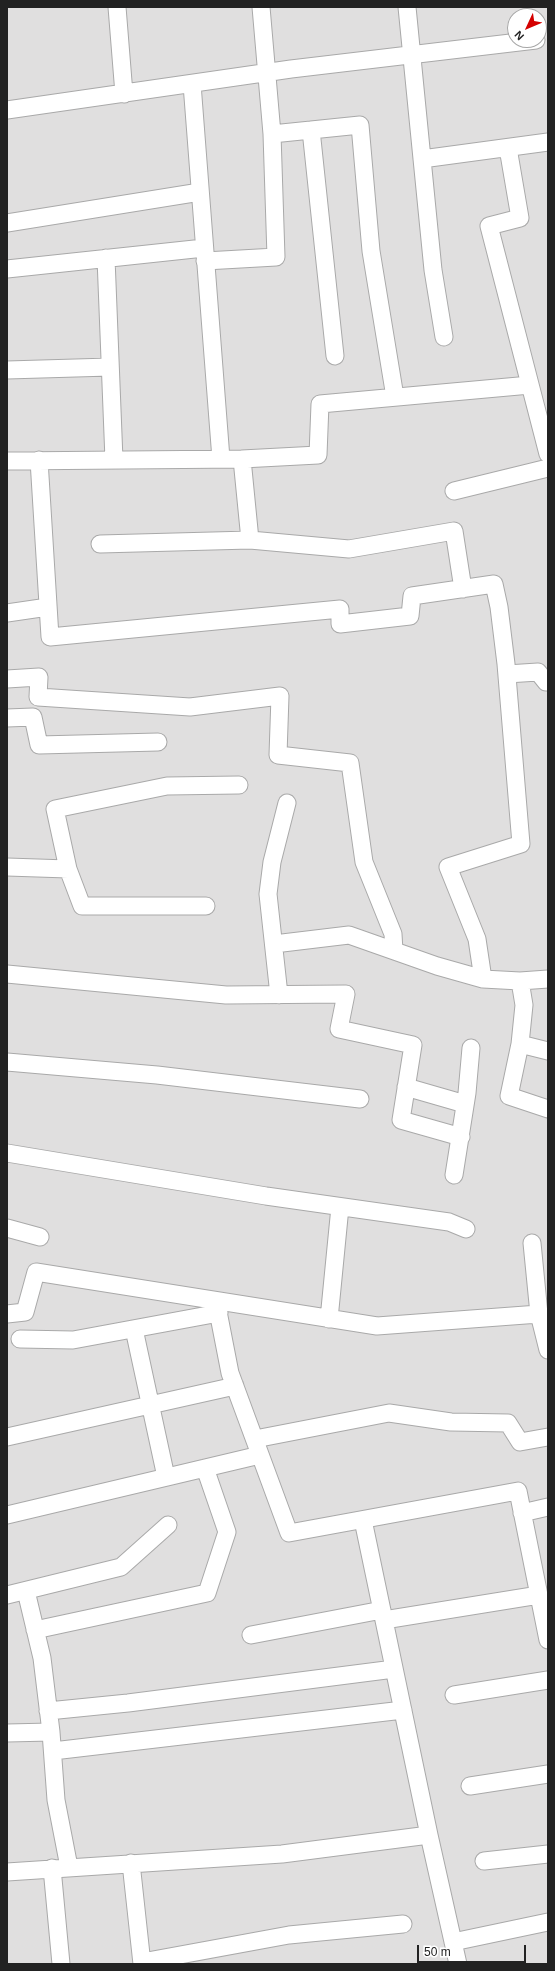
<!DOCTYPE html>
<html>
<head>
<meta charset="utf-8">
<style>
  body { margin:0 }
  #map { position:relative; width:555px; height:1971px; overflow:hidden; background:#f2efe9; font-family:Helvetica,sans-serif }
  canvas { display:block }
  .frame { position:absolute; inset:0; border:8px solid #222; pointer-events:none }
  .north { position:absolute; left:507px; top:8px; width:40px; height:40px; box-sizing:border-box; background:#fff; border:1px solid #a7a7a7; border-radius:50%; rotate:226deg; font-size:11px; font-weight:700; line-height:16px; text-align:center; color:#222 }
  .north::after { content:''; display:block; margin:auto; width:14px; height:18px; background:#d40000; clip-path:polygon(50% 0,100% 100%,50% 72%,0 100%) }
  .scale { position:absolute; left:417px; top:1945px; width:109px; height:18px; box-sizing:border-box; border:2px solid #222; border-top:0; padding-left:5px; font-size:12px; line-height:14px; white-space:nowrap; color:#222; -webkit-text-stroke:3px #fff; paint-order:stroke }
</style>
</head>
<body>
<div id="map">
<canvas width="555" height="1971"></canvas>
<div class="frame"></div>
<div class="north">N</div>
<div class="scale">50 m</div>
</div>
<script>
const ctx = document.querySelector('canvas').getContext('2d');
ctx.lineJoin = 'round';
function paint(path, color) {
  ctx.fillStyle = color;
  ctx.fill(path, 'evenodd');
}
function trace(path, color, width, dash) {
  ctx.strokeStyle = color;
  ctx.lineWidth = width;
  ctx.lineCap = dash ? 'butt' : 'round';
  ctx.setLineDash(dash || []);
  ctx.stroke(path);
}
paint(new Path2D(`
  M7,7H548V1964H7ZM515,16H539V40H515Z`), '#e0dfdf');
const minor = new Path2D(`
  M117,7L124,94
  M407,7L433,270L444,337
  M192,84L221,459
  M7,110L291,69L536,40
  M311,130L335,356
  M272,134L360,125L371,251L395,397
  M508,148L520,218L489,226L548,454
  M422,159L548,142
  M7,223L200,192
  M106,258L114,460
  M205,261L276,257L272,134L261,7
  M7,269L204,248
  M7,370L110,367
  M242,459L318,455L320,404L530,385
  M39,460L50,637L340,609V624L410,616L412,596L494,584L499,607L506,664L521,844L448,867L477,939L483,979
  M7,461L242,459L250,540
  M454,491L548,468
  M100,544L250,540L349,549L454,531L463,589
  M7,613L48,607
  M507,674L538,672L546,682H548
  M7,679L39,677L38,697L190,707L280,696L278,755L350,763L364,862L393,934L394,951
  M7,718L33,717L39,745L158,742
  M7,867L68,869
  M206,906H82L68,869L55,809L167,786L239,785
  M274,944L349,935L437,966L483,979L520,981L548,979
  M7,974L226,995L346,994L339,1029L413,1045L401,1120L461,1137
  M520,981L524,1005L520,1044L509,1096L548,1109
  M279,995L268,894L272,862L287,803
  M520,1044L548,1051
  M7,1062L157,1075L360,1099
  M406,1087L465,1104
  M7,1153L266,1196L449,1222L466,1229
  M454,1175L467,1093L471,1048
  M7,1228L40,1237
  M532,1243L539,1314L548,1350
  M216,1301L230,1373L289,1533L518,1491L548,1640
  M7,1314L25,1312L36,1272L377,1326L539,1314
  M329,1319L340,1207
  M134,1329L166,1477
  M20,1339L73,1340L219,1313
  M7,1437L235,1386
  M255,1439L389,1413L451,1422L508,1423L520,1442L548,1437
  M522,1513L548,1507
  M7,1515L260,1455
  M363,1520L429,1835L458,1964
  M26,1591L42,1658L51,1732L56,1800L69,1867
  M7,1595L121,1567L168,1525
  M384,1620L539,1595
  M35,1630L207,1593L227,1532L205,1468
  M251,1635L382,1610
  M454,1695L548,1680
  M48,1711L128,1703L394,1669
  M7,1733L51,1732
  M53,1751L403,1710
  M470,1786L548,1774
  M484,1861L548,1854
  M131,1863L142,1964
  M52,1868L61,1964
  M7,1872L282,1854L429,1835
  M453,1942L548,1922
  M142,1962L289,1935L403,1924`);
trace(minor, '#a9a9a9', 19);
trace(minor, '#fff', 17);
</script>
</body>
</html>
